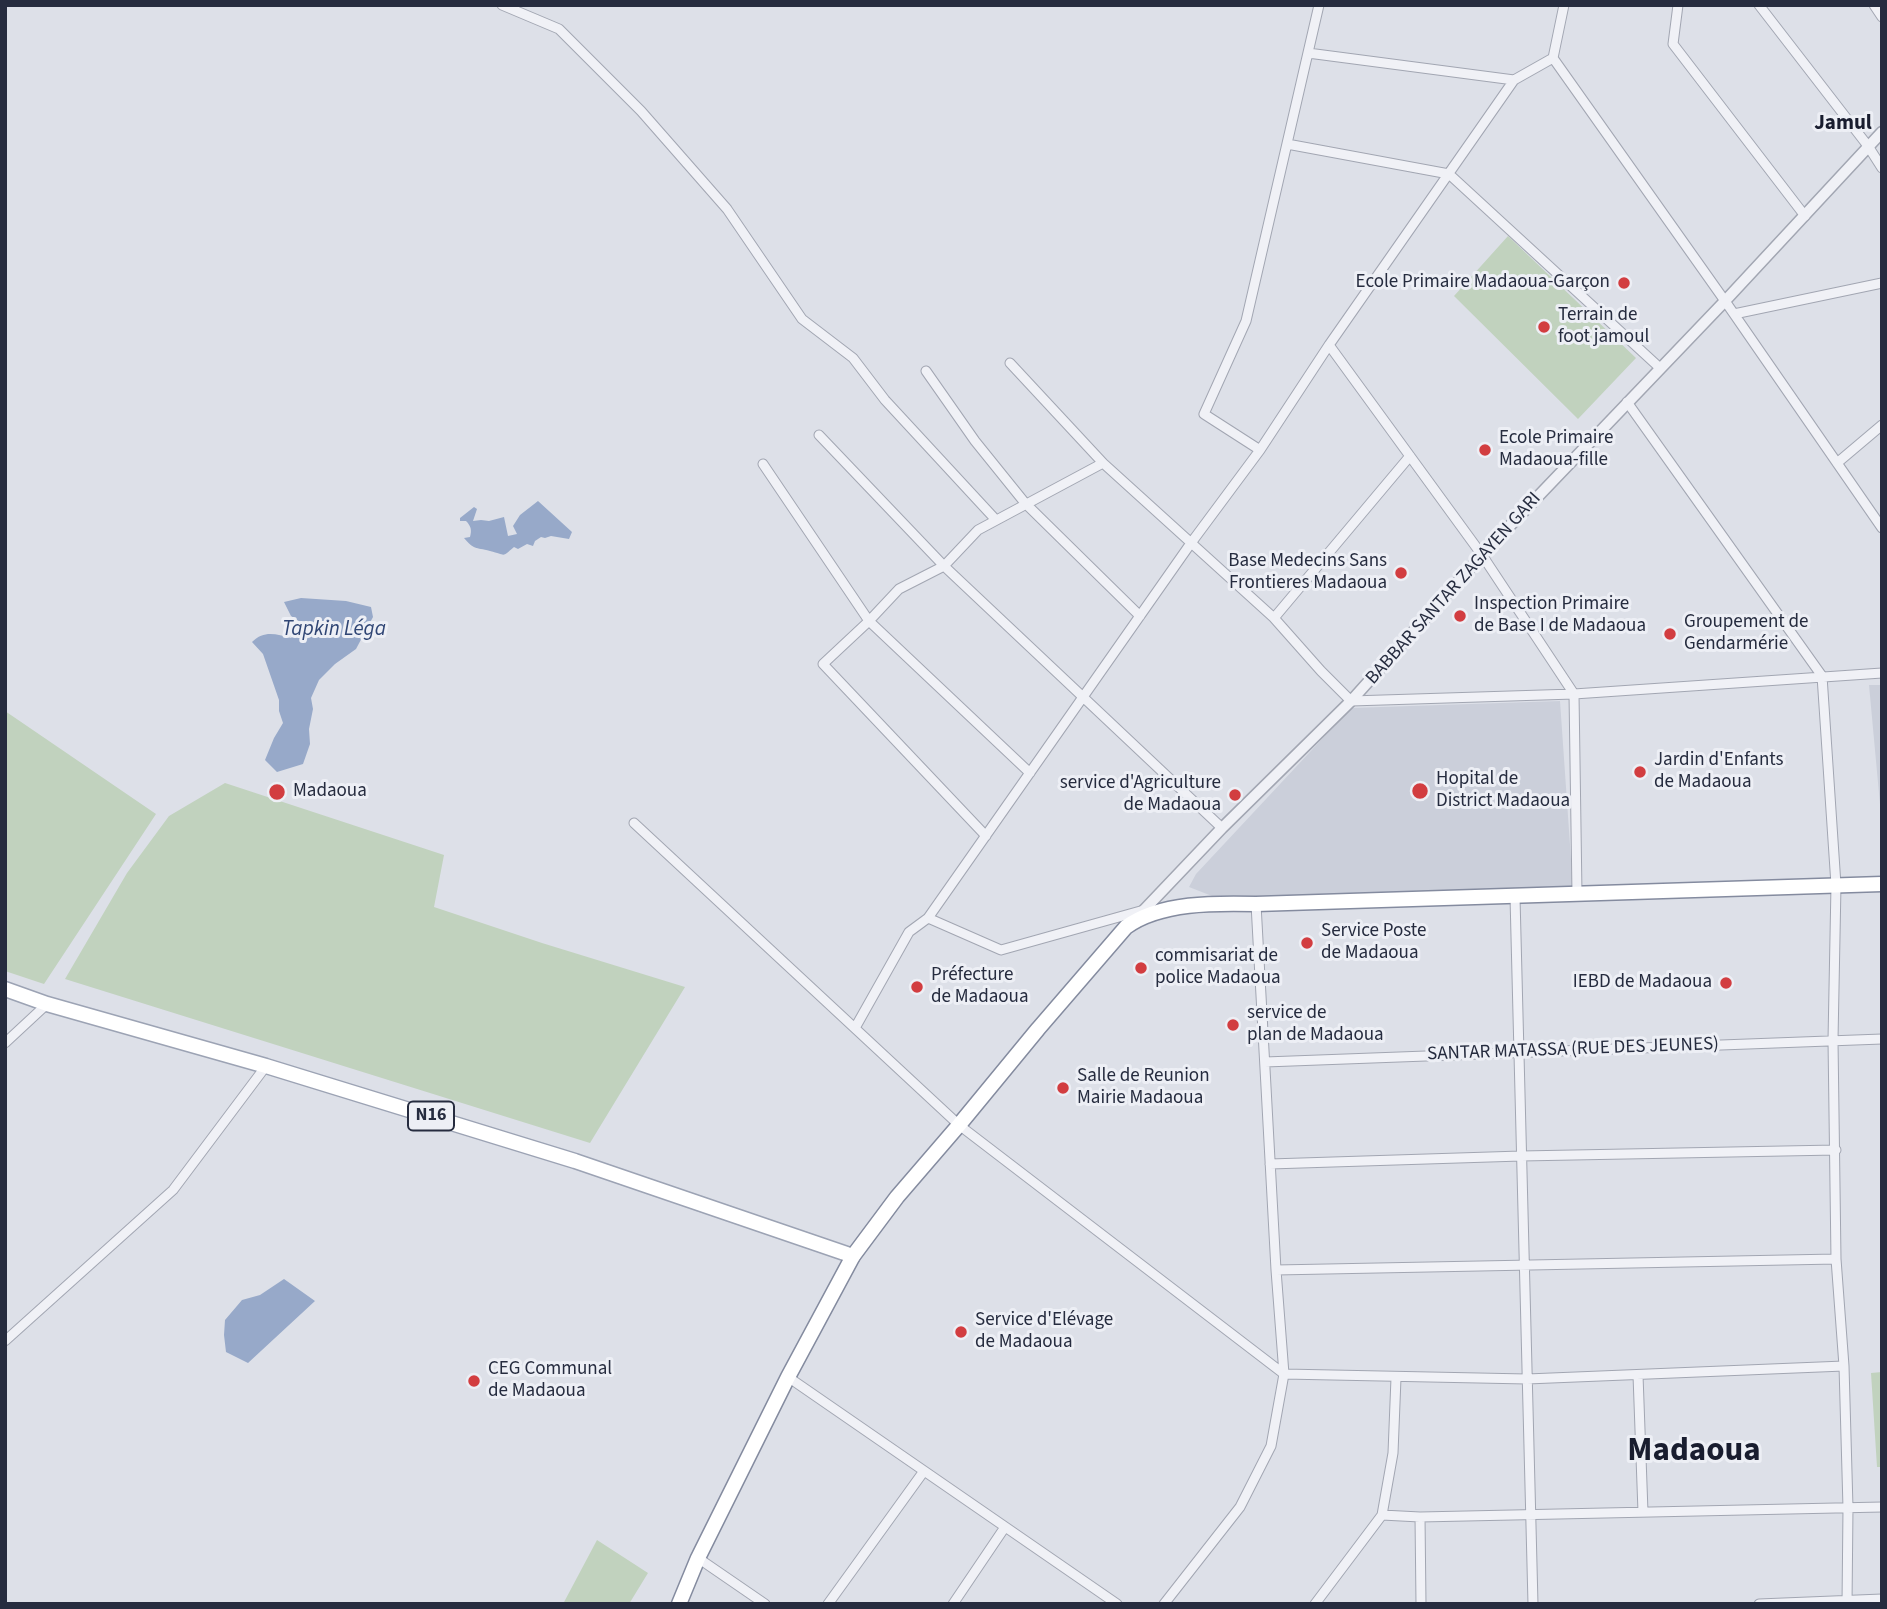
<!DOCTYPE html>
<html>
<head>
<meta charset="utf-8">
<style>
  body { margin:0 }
  #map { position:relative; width:1887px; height:1609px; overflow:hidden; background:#dde0e8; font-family:"Source Sans 3",sans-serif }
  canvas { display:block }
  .frame { position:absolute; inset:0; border:7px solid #262c3f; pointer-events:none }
</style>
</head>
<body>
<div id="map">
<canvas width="1887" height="1609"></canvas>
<div class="frame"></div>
</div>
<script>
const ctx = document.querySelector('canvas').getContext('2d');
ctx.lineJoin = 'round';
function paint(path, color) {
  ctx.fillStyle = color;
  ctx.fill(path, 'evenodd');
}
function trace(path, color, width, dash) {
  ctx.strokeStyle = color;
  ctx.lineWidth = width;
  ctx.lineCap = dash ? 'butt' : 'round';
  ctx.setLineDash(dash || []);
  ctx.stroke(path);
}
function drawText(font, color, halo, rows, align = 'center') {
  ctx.font = font + ' "Source Sans 3",sans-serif';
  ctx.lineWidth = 6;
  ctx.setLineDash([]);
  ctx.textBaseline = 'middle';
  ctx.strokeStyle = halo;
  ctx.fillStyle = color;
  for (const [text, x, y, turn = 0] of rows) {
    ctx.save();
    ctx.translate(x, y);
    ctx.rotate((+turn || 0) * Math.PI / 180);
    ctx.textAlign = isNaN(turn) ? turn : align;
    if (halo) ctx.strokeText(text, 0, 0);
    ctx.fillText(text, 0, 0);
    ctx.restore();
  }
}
paint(new Path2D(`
  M1869,685H1882V826Z
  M1560,701L1573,888L1289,901L1212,896L1189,887L1196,874L1351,708Z`), '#cbcfda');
paint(new Path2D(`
  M1508,236L1636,358L1578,419L1454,296Z
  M5,711L156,814L44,984L5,971Z
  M225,783L444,855L434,907L542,943L685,987L590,1143L65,979L127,873L169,816Z
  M1882,1372V1467H1877L1871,1373Z
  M597,1540L648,1573L629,1604H563Z`), '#c1d2be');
paint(new Path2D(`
  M538,501L572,532L569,539L551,536L545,538L541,537L535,541L533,546L527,544L518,549L514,547C501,558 507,555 490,551C475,547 474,550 464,538L470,537C472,530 471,526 466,521H460V518L474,507L477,509L473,521L481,520L489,521L504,517L508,536L517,534L513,526L520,515Z
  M301,598L346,601L371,607L373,617L356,649L335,664L319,680L311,698L313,709L309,729L310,744L303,764L277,772L265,760L274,738L283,723L279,711V700L263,654L252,642C264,630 276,634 291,638L305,625L291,616L284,602Z
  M284,1279L315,1301L248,1363L226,1352L224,1335L225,1320L242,1300L260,1295Z`), '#97a9c9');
const minor = new Path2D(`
  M502,5L559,29L641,111L727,209L802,319L853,358L885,400L996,520
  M1564,5L1553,58L1725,301L1882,528
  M1678,5L1673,44L1805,216
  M1759,5L1868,146L1882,168
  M1874,5L1882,17
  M1308,53L1514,80
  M1287,144L1449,174L1660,368
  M1734,314L1882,283
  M1329,345L1482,555L1574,694L1577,894
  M1010,363L1103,463L1274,618L1321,671L1351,701L1574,694L1882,673
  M926,371L975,441L1025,503L1140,616
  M1627,402L1822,676L1836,885L1833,1040L1836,1259L1844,1366L1848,1508L1847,1604
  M819,435L944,566L1222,828
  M1260,450L1204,414L1246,321L1319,5
  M1837,463L1882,425
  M763,464L869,621L1030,773
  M1274,618L1410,456
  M634,823L959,1125L1284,1374L1527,1379L1844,1366
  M986,836L823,664L869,621L899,589L944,566L978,530L1103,463
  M1515,897L1533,1604
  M928,918L1001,950L1144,910
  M855,1028L909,932L928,918L1191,543L1260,450L1329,345L1514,80L1553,58
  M5,1043L47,1004
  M1265,1062L1882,1039
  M1270,1164L1521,1156L1836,1150
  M1276,1270L1836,1259
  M5,1341L173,1190L266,1066
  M1638,1375L1643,1512
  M788,1377L1117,1604
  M1382,1515L1420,1517L1882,1507
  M1420,1517L1421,1604
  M698,1558L765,1604
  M828,1604L924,1471
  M953,1604L1005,1527
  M1164,1604L1240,1507L1271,1446L1284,1374L1276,1270L1256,904
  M1315,1604L1382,1515L1393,1453L1396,1378
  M1759,1604L1882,1599`);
const tertiary = new Path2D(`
  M1137,920L1144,910L1222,828L1351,701L1482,555L1725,301L1882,132`);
const primary = new Path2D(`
  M5,989L47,1004L266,1066L575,1161L853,1256`);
const trunk = new Path2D(`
  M679,1604L698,1558L788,1377L853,1256L897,1197L959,1125L1038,1029L1126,927C1160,902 1216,903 1256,904L1882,884`);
trace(minor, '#a2a6b2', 11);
trace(tertiary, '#a2a6b2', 13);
trace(primary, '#9ca3b4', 17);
trace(trunk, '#848b9f', 17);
trace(minor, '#f0f1f6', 9);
trace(tertiary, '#f0f1f6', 10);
trace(primary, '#fff', 14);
trace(trunk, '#fff', 14);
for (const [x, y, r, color] of [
  [1624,283,7,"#d23d40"],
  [1544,327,7,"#d23d40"],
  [1485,450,7,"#d23d40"],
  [1401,573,7,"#d23d40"],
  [1460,616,7,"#d23d40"],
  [1670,634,7,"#d23d40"],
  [1640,772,7,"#d23d40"],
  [1420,791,9,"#d23d40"],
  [277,792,9,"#d23d40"],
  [1235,795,7,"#d23d40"],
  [1307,943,7,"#d23d40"],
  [1141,968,7,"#d23d40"],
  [1726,983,7,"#d23d40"],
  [917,987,7,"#d23d40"],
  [1233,1025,7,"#d23d40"],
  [1063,1088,7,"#d23d40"],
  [961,1332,7,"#d23d40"],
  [474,1381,7,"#d23d40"]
]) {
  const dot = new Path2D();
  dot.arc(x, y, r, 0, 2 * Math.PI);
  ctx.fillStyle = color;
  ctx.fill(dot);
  trace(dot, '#edeff5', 2.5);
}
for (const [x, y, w] of [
  [431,1116,46]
]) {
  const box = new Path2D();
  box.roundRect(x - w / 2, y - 14.5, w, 29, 5);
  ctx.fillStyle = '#edeff5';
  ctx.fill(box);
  trace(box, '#262c3f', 2);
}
drawText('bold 18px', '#262c3f', null, [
  ["N16",431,1116]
]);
drawText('19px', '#262c3f', '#edeff5', [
  ["Ecole Primaire Madaoua-Garçon",1610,283,"right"],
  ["Terrain de",1558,316],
  ["foot jamoul",1558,338],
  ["Ecole Primaire",1499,439],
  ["Madaoua-fille",1499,461],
  ["Base Medecins Sans",1387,562,"right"],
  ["Frontieres Madaoua",1387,584,"right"],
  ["Inspection Primaire",1474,605],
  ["de Base I de Madaoua",1474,627],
  ["Groupement de",1684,623],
  ["Gendarmérie",1684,645],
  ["Jardin d'Enfants",1654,761],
  ["de Madaoua",1654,783],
  ["Hopital de",1436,780],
  ["District Madaoua",1436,802],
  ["service d'Agriculture",1221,784,"right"],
  ["de Madaoua",1221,806,"right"],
  ["Madaoua",293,792],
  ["Service Poste",1321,932],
  ["de Madaoua",1321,954],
  ["commisariat de",1155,957],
  ["police Madaoua",1155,979],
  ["Préfecture",931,976],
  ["de Madaoua",931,998],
  ["IEBD de Madaoua",1712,983,"right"],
  ["service de",1247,1014],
  ["plan de Madaoua",1247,1036],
  ["Salle de Reunion",1077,1077],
  ["Mairie Madaoua",1077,1099],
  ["Service d'Elévage",975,1321],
  ["de Madaoua",975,1343],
  ["CEG Communal",488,1370],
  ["de Madaoua",488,1392]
], 'left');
drawText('19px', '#262c3f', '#edeff5', [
  ["BABBAR SANTAR ZAGAYEN GARI",1454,589,-48],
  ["SANTAR MATASSA (RUE DES JEUNES)",1573,1050,-2]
]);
drawText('bold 21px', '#191d2f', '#edeff5', [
  ["Jamul",1843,124]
]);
drawText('italic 21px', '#2f4574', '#edeff5', [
  ["Tapkin Léga",334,630]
]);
drawText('bold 33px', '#191d2f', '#edeff5', [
  ["Madaoua",1694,1453]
]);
</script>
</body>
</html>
